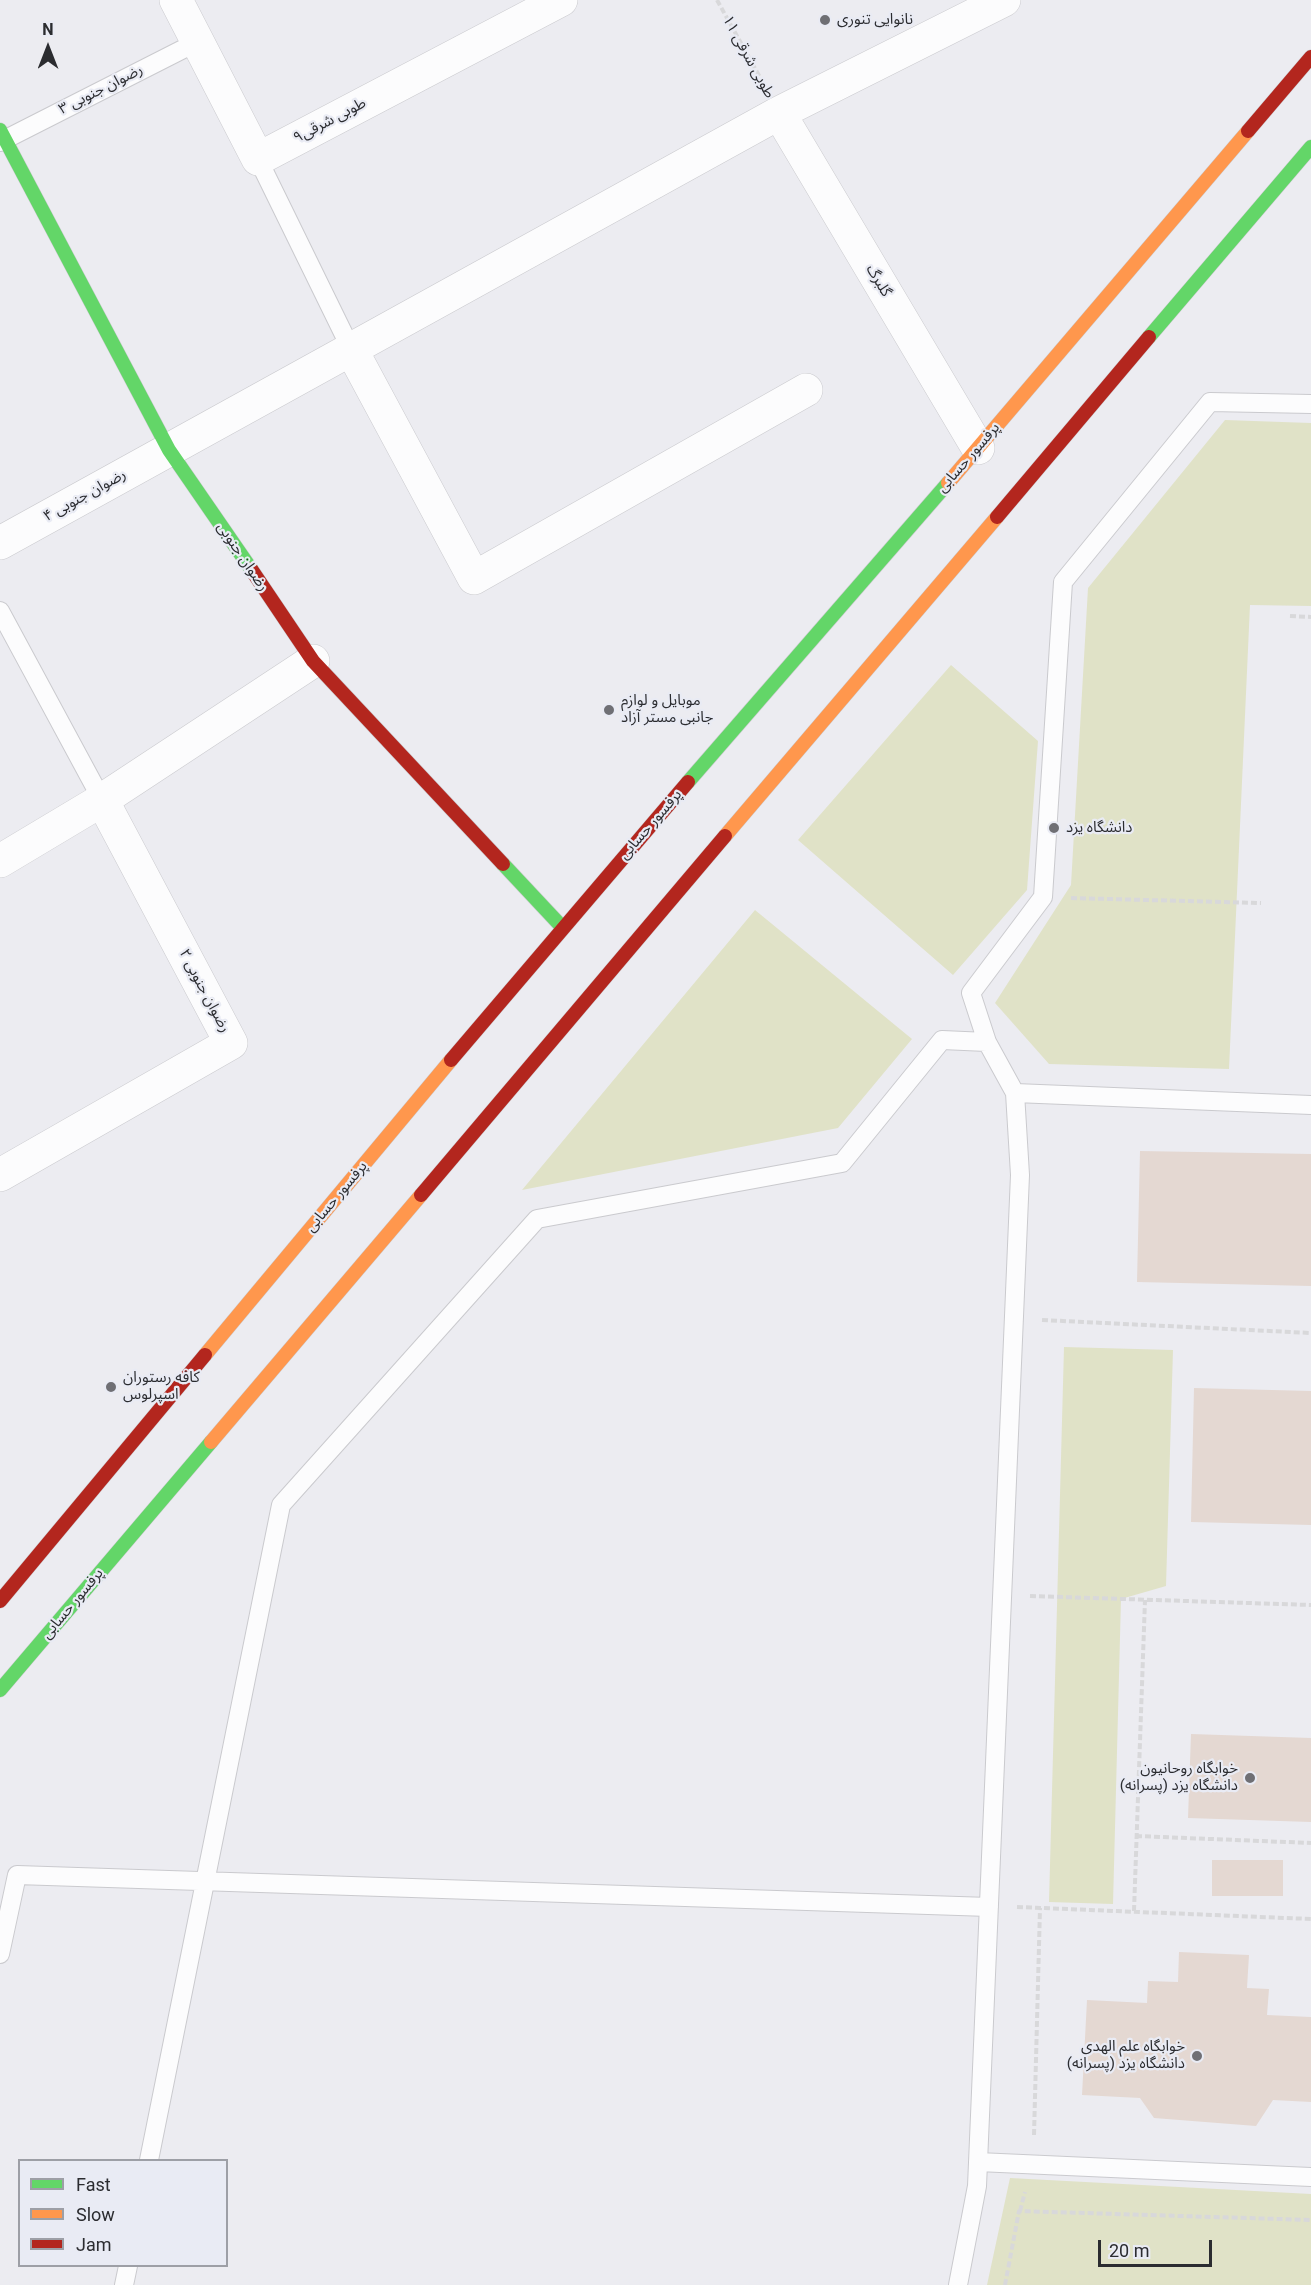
<!DOCTYPE html>
<html>
<head>
<meta charset="utf-8">
<style>
  body { margin:0 }
  #map { position:relative; width:1311px; height:2285px; overflow:hidden; background:#ececf1; font-family:Roboto,sans-serif }
  canvas { display:block }
  .legend { position:absolute; left:18px; top:2159px; width:210px; height:108px; box-sizing:border-box; background:#e9ebf4; border:2px solid #9d9fa6; margin:0; padding:8px 10px; list-style:none; font-size:18px; color:#2b2c30 }
  .legend li { display:flex; align-items:center; gap:12px; height:30px }
  .legend b { width:30px; border:2px solid #9d9fa6 }
  .north { position:absolute; left:18px; top:18px; width:60px; height:60px; -webkit-text-stroke:4px #e9ebf4; paint-order:stroke; rotate:0deg; font-size:16px; font-weight:700; line-height:24px; text-align:center; color:#2b2c30 }
  .north::after { content:''; display:block; margin:auto; width:21px; height:27px; background:#2b2c30; clip-path:polygon(50% 0,100% 100%,50% 72%,0 100%) }
  .scale { position:absolute; left:1098px; top:2240px; width:114px; height:27px; box-sizing:border-box; border:3px solid #2b2c30; border-top:0; padding-left:8px; font-size:18px; line-height:21px; white-space:nowrap; color:#2b2c30; -webkit-text-stroke:4px #e9ebf4; paint-order:stroke }
</style>
</head>
<body>
<div id="map">
<canvas width="1311" height="2285"></canvas>
<ul class="legend">
<li><b style="height:8px;background:#63d668"></b>Fast</li>
<li><b style="height:8px;background:#ff974d"></b>Slow</li>
<li><b style="height:8px;background:#b3261e"></b>Jam</li>
</ul>
<div class="north">N</div>
<div class="scale">20 m</div>
</div>
<script>
const ctx = document.querySelector('canvas').getContext('2d');
ctx.lineJoin = 'round';
function paint(path, color) {
  ctx.fillStyle = color;
  ctx.fill(path, 'evenodd');
}
function trace(path, color, width, dash) {
  ctx.strokeStyle = color;
  ctx.lineWidth = width;
  ctx.lineCap = dash ? 'butt' : 'round';
  ctx.setLineDash(dash || []);
  ctx.stroke(path);
}
function drawText(font, color, halo, rows, align = 'center') {
  ctx.font = font + ' Roboto,"Noto Sans Arabic",sans-serif';
  ctx.lineWidth = 4.5;
  ctx.setLineDash([]);
  ctx.textBaseline = 'middle';
  ctx.strokeStyle = halo;
  ctx.fillStyle = color;
  for (const [text, x, y, turn = 0] of rows) {
    ctx.save();
    ctx.translate(x, y);
    ctx.rotate((+turn || 0) * Math.PI / 180);
    ctx.textAlign = isNaN(turn) ? turn : align;
    if (halo) ctx.strokeText(text, 0, 0);
    ctx.fillText(text, 0, 0);
    ctx.restore();
  }
}
paint(new Path2D(`
  M1225,420L1311,423V606L1250,605L1229,1069L1049,1064L995,1003L1071,885L1088,588Z
  M951,665L1038,741L1027,890L953,975L798,840Z
  M755,910L912,1039L838,1128L522,1190Z
  M1064,1347L1173,1350L1166,1586L1121,1599L1113,1904L1049,1902Z
  M1010,2178L1311,2194V2285H987Z`), '#e0e2c7');
paint(new Path2D(`
  M1140,1151L1311,1154V1286L1137,1282Z
  M1194,1388L1311,1391V1525L1191,1522Z
  M1191,1734L1311,1738V1822L1188,1818Z
  M1212,1860H1283V1896H1212Z
  M1179,1952L1249,1955L1247,1988L1269,1989L1267,2015L1311,2017V2102L1273,2100L1256,2126L1154,2118L1140,2098L1082,2095L1087,2000L1147,2003L1148,1981L1178,1982Z`), '#e4d8d2');
const lane = new Path2D(`
  M0,142L197,42
  M258,159L351,349
  M0,611L102,800
  M987,1042L971,993L1043,897L1063,582L1210,402L1311,404
  M1015,1093L1311,1105
  M0,1954L17,1875L989,1907
  M149,2160L281,1505L537,1219L842,1163L942,1040L987,1042L1015,1093L1020,1175L977,2186L958,2285
  M978,2162L1311,2177
  M124,2285L128,2266`);
const street = new Path2D(`
  M176,0L258,159L561,0
  M779,113L978,448
  M351,349L474,578L806,390
  M0,543L779,113L1004,0
  M0,861L102,800L313,661
  M0,1175L231,1043L102,800`);
const fast = new Path2D(`
  M0,130L169,450L251,569
  M1149,337L1311,147
  M688,782L948,483
  M503,864L562,927
  M0,1690L211,1442`);
const slow = new Path2D(`
  M948,483L1248,131
  M725,836L997,517
  M205,1355L451,1060
  M211,1442L421,1195`);
const jam = new Path2D(`
  M1248,131L1311,57
  M997,517L1149,337
  M251,569L313,661L503,864
  M451,1060L688,782
  M421,1195L725,836
  M0,1601L205,1355`);
trace(lane, '#cacace', 20);
trace(street, '#cacace', 34);
trace(fast, '#cacace', 15);
trace(slow, '#cacace', 15);
trace(jam, '#cacace', 15);
trace(new Path2D(`
  M717,0L762,81
  M1290,616L1311,617
  M1071,898L1261,903
  M1042,1320L1311,1333
  M1030,1596L1311,1605
  M1136,1836L1311,1843
  M1017,1907L1311,1919
  M1134,1911L1145,1600
  M1034,2135L1040,1908
  M1020,2211L1025,2192
  M1005,2285L1019,2211L1311,2220`), '#d8d8da', 4, [6, 3]);
trace(lane, '#fcfcfd', 18);
trace(street, '#fcfcfd', 33);
trace(fast, '#63d668', 14);
trace(slow, '#ff974d', 14);
trace(jam, '#b3261e', 14);
for (const [x, y, r, color] of [
  [825,20,6,"#6f6f74"],
  [609,710,6,"#6f6f74"],
  [1054,828,6,"#6f6f74"],
  [111,1387,6,"#6f6f74"],
  [1250,1778,6,"#6f6f74"],
  [1197,2056,6,"#6f6f74"]
]) {
  const dot = new Path2D();
  dot.arc(x, y, r, 0, 2 * Math.PI);
  ctx.fillStyle = color;
  ctx.fill(dot);
  trace(dot, '#e9ebf4', 2);
}
drawText('15px', '#2b2c30', '#e9ebf4', [
  ["نانوایی تنوری",837,20],
  ["موبایل و لوازم",621,701],
  ["جانبی مستر آزاد",621,718],
  ["دانشگاه یزد",1066,828],
  ["کافه رستوران",123,1378],
  ["اسپرلوس",123,1395],
  ["خوابگاه روحانیون",1238,1769,"right"],
  ["(پسرانه) دانشگاه یزد",1238,1786,"right"],
  ["خوابگاه علم الهدی",1185,2047,"right"],
  ["(پسرانه) دانشگاه یزد",1185,2064,"right"]
], 'left');
drawText('15px', '#2b2c30', '#e9ebf4', [
  ["طوبی شرقی ۱۱",748,57,61],
  ["رضوان جنوبی ۳",101,90,-27],
  ["طوبی شرقی۹",330,121,-28],
  ["گلبرگ",878,281,59],
  ["پرفسور حسابی",969,458,-49],
  ["رضوان جنوبی ۴",85,496,-29],
  ["رضوان جنوبی",242,557,56],
  ["پرفسور حسابی",651,825,-49],
  ["رضوان جنوبی ۲",204,991,62],
  ["پرفسور حسابی",337,1197,-50],
  ["پرفسور حسابی",73,1604,-50]
]);
</script>
</body>
</html>
